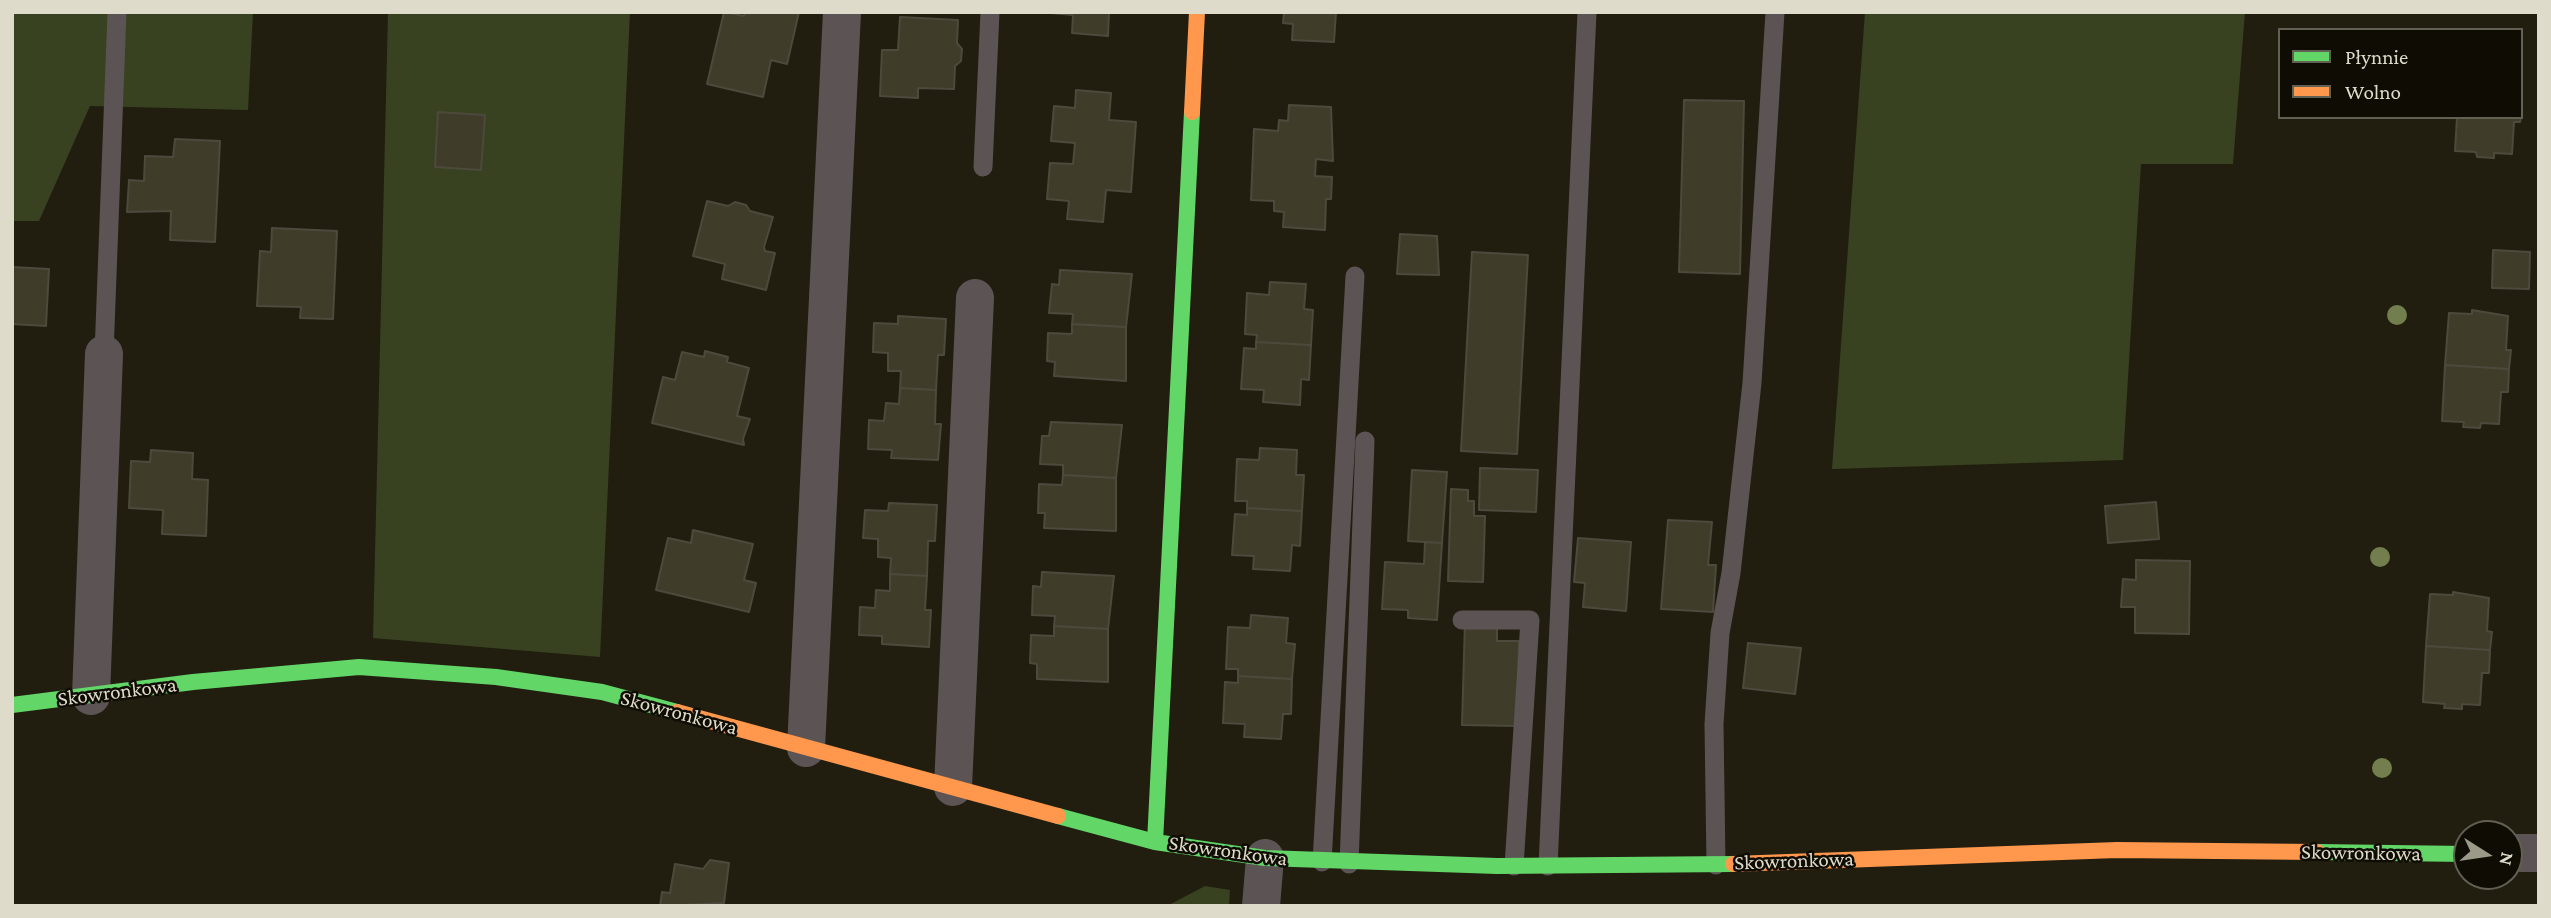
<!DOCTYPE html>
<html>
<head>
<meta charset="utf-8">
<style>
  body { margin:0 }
  #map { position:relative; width:2551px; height:918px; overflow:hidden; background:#211e0f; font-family:"Crimson Pro",serif }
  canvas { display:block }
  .frame { position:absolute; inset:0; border:14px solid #dfdbcb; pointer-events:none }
  .legend { position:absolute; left:2278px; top:28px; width:245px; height:91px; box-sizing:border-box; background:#0f0c03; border:2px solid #625f53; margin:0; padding:9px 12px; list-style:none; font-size:21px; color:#dfdbcb }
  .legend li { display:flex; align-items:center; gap:14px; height:35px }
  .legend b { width:35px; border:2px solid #625f53 }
  .north { position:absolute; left:2453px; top:820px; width:70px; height:70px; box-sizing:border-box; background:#0f0c03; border:2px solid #625f53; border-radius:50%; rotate:102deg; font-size:19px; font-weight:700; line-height:28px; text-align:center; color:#dfdbcb }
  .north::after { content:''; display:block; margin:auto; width:24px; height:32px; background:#9c9989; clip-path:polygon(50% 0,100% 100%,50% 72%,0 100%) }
</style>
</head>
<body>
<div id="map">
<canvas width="2551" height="918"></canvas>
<div class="frame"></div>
<ul class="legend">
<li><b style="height:9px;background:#63d668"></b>Płynnie</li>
<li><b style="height:9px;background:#ff974d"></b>Wolno</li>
</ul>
<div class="north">N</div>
</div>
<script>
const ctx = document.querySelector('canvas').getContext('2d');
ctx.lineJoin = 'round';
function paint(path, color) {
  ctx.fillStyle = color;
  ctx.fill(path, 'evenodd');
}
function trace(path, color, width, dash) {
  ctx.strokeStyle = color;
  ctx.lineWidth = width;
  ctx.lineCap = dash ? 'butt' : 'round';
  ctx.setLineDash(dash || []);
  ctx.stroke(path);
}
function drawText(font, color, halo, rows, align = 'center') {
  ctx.font = font + ' "Crimson Pro",serif';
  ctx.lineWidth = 5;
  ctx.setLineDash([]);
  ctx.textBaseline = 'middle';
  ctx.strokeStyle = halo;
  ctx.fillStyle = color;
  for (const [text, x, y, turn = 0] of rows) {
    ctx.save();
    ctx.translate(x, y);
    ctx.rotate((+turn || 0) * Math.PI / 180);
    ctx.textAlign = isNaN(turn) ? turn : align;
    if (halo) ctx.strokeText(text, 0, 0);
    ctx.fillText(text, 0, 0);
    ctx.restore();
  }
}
paint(new Path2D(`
  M12,12H253L248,110L90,106L39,221H12Z
  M388,12H630L600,657L373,638Z
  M1865,12H2245L2233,164H2141L2123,460L1832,469Z
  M1205,886L1230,890L1229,906H1167Z`), '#384220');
const building = new Path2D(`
  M724,12L744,16L745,12H799L787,64L771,60L763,97L707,84Z
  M1109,12L1108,36L1072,33L1073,15L1051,13Z
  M1264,12H1336L1334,42L1292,40L1293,24L1283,23L1284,13Z
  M900,17L958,20L957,43L962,49L961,61L955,66L954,89L918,88V98L880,96L882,50H898Z
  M1076,90L1111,93L1109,120L1136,122L1131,192L1106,190L1103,222L1067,219L1069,201L1047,199L1050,163L1073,164L1075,143L1051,141L1054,106L1075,108Z
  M1684,100L1744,101L1740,274L1679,272Z
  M1289,105L1331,107L1333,161L1316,159L1315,176L1332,177L1331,199H1326L1325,230L1283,227L1284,212L1274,211V201L1251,200L1254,129L1278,131L1279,120L1288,121Z
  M438,112L485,115L481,170L435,167Z
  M2457,117H2521L2520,122H2514L2512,154L2494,153V158L2477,157L2476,152L2455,151Z
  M175,139L220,141L215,242L170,240L171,211L127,212L129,180L144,181L145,156L173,157Z
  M707,201L728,206L735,202L746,205L750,211L773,217L764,247L765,251L775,253L766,290L722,279L725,264L693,256Z
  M272,228L337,231L333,319L300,318L301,307L257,306L260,251L271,252Z
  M1400,234L1437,236L1439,275L1397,274Z
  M2493,250L2530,252L2529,289L2492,288Z
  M1472,252L1528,255L1517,454L1461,451Z
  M12,267L49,269L46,326L12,324Z
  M1060,270L1132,274L1126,327L1072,324L1073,314L1049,313L1052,284L1059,285Z
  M1270,282L1306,284L1304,309L1313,310L1311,345L1256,342L1257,335L1245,334L1247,293L1269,295Z
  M2472,310L2508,316L2506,350H2511L2509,369L2445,365L2449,313L2472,314Z
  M898,316L946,319L944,355H938L936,390L900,388L901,371H888V353L873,352L874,323L898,324Z
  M1072,324L1126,327V381L1054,376L1055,362L1047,361L1048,333L1072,334Z
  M1256,342L1311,345L1309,380L1301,379L1300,405L1263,402L1264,390L1241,389L1244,348L1256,349Z
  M705,351L728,357L727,362L749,368L737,416L750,419L743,439L744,445L652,423L663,377L675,380L682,352L704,357Z
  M2445,365L2509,369L2508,392H2501L2499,424L2481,423L2480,428L2463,427L2464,422L2442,421Z
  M900,388L936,390L935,424H941L938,460L891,458L892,450L868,449L869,420L884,421L886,403L899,404Z
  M1051,422L1122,425L1116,478L1063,475V465L1040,464L1042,436H1049Z
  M1260,448L1297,450L1296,475H1304L1302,511L1247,508V501H1235L1237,459L1259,460Z
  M151,450L193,453L192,479L208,480L206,536L162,534L163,510L129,508L131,461L150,462Z
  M1480,468L1538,470L1536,512L1479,510Z
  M1412,470L1447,472L1442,543L1408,541Z
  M1063,475L1116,478V531L1044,528L1045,513H1038L1039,484L1062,485Z
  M1451,489L1468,490V501H1474V516H1485L1483,582L1448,581Z
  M2156,502L2159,539L2108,543L2105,506Z
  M889,503L937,505L935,541H928L927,576L890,574L891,558L878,557V539L863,538L865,510L888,511Z
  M1247,508L1302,511L1300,546L1292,545L1290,571L1253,569L1254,556L1232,555L1235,514L1247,515Z
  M1668,520L1712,522L1708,565H1716L1713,612L1661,609Z
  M693,530L753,544L744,580L756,583L749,612L656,590L668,538L691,543Z
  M1578,538L1631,542L1626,611L1583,607L1585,583L1574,582Z
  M1425,542L1442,543L1437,620L1408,618V610L1382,609L1385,562L1424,564Z
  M2136,560L2190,561L2189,634L2135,633V607H2121L2123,579L2136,580Z
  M1042,572L1114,576L1108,629L1054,626L1055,616L1032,615L1033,586L1041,587Z
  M890,574L927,576L925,610H931L929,647L882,644V636L859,635L860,607L875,608L876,590L890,591Z
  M2453,592L2489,598L2487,631L2492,632L2490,650L2426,646L2430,594L2453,595Z
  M1251,615L1288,618L1286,643L1295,644L1292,679L1238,676V669H1226L1228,627L1250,628Z
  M1465,621L1497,622V641H1519L1517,726L1462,725Z
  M1054,626L1108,629V682L1037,679V664L1030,663L1031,635L1054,636Z
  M1748,643L1801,648L1795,694L1743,688Z
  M2426,646L2490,650L2489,673H2482L2480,705L2462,704V709L2444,708L2445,704L2423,702Z
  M1238,676L1292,679L1291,714H1283L1281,739L1244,737L1245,724L1223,723L1225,682L1238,683Z
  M710,860L729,863L724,903L660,906L662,892L670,893L675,864L703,869Z`);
paint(building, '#403c2a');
trace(building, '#4c4a3d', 2);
trace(new Path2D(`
  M983,167L990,12
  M104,354L117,12
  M1462,620H1530L1514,866
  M1322,862L1355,276
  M1349,864L1365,441
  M1716,865L1714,724L1720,633L1731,573L1752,383L1775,12
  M1548,866L1587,12`), '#5c5454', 19);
trace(new Path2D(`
  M91,696L104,354
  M806,748L842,12
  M953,787L975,298
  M2509,853H2539
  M1261,906L1265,858`), '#5c5454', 38);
trace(new Path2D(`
  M12,705L193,682L359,667L496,677L602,692L677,712
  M1058,816L1155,842L1265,858L1497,866L1733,864
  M1155,842L1192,112
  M2317,852L2467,854`), '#63d668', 16);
trace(new Path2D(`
  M1192,112L1197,12
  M677,712L1058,816
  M1733,864L2117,850L2317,852`), '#ff974d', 16);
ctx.fillStyle = '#727e4e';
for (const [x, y] of [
  [2397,315],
  [2380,557],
  [2382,768]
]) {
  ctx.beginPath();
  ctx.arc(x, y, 10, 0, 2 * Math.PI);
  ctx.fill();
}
drawText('21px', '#dfdbcb', '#0f0c03', [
  ["Skowronkowa",117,692,-7],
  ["Skowronkowa",679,713,15],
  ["Skowronkowa",1228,851,8],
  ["Skowronkowa",2361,853,1],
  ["Skowronkowa",1794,861,-2]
]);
</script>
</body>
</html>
